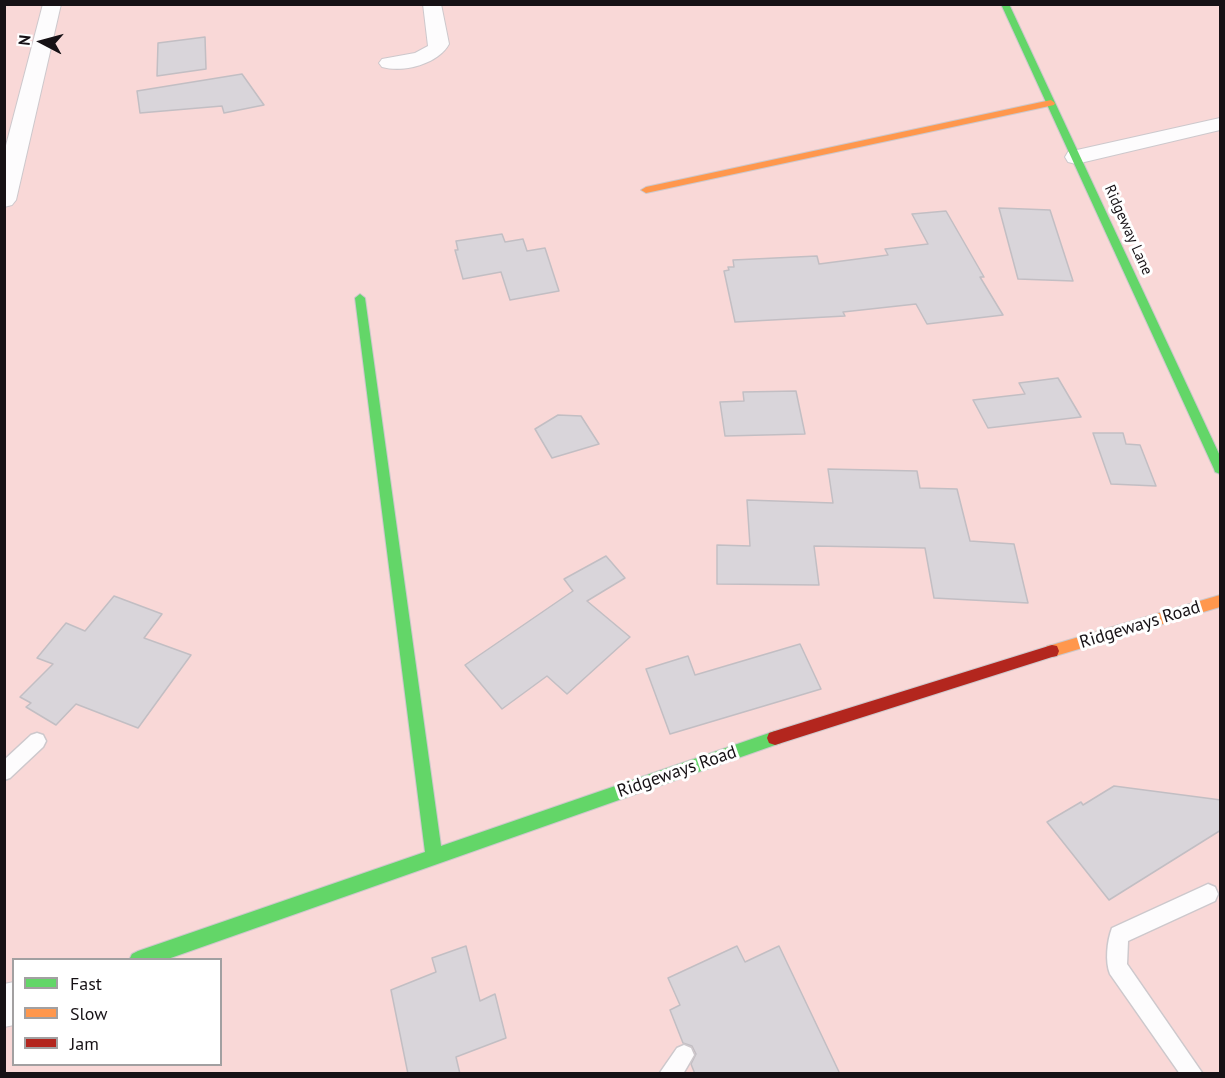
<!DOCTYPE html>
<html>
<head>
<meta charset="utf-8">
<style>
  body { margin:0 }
  #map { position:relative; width:1225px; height:1078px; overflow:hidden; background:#f2ecf1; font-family:"PT Sans",sans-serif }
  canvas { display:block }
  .frame { position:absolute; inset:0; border:6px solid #161115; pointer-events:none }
  .legend { position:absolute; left:12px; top:958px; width:210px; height:108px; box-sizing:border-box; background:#fff; border:2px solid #a2a0a1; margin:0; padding:8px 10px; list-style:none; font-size:18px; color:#161115 }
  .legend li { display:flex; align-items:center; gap:12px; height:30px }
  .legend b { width:30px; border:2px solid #a2a0a1 }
  .north { position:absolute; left:12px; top:12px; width:60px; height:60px; -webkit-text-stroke:4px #fff; paint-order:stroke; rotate:276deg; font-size:16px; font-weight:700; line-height:24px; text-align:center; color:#161115 }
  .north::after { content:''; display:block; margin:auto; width:21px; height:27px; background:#161115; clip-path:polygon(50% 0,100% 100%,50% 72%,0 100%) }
</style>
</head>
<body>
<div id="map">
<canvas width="1225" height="1078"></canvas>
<div class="frame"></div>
<ul class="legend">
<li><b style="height:8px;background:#63d668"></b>Fast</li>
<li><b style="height:8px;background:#ff974d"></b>Slow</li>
<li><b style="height:8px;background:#b3261e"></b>Jam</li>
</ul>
<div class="north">N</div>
</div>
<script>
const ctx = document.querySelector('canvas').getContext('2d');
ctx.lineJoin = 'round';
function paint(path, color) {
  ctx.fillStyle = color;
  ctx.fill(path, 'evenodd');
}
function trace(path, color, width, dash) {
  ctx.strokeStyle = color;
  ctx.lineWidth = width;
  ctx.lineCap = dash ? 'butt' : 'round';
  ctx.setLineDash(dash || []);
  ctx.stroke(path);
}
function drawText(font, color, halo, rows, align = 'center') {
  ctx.font = font + ' "PT Sans",sans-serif';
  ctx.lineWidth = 6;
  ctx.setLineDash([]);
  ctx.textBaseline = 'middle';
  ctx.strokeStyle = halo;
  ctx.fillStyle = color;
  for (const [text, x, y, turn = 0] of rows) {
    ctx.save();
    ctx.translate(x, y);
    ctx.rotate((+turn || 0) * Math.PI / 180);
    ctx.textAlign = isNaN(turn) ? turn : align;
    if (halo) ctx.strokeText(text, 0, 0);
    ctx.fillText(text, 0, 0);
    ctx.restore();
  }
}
paint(new Path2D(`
  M5,5H1220V1073L5,1074ZM14,960H220V1064H14Z`), '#f9d8d7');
const building = new Path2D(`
  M205,37L206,69L157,76L158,43Z
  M242,74L264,105L224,113L222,106L140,113L137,91Z
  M999,208L1050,210L1073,281L1018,279Z
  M946,211L984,277H980L1003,315L927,324L916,304L843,312L845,316L735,322L724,271L729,270L728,267H734L733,260L817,256L819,264L888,255L885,249L928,244L912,214Z
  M502,234L505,242L523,239L527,251L545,248L559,291L510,300L501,272L463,279L455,250H458L456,241Z
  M1058,378L1081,417L988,428L973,400L1025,394L1019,383Z
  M796,391L805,434L725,436L720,402L744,401L743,392Z
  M558,415L581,416L599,444L552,458L535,429Z
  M1093,433H1123L1126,444L1140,445L1156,486L1111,484Z
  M828,469L917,471L920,488L957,489L970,541L1014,544L1028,603L934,598L925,548L814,546L819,585L717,584V545L750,546L747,500L833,503Z
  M606,556L625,578L587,601L630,637L567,694L547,676L502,709L465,665L573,591L564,579Z
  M114,596L162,614L144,638L191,655L138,728L76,704L56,725L26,707L31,703L20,697L53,664L37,658L66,623L85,631Z
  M800,644L821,689L670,734L646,669L688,656L695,675Z
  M1114,786L1221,800V830L1109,900L1047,822L1081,802L1083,805Z
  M466,946L480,1001L495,994L506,1038L456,1057L460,1074H408L391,990L436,972L432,958Z
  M737,946L745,962L779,946L840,1074H695L691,1064L696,1054L692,1046L683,1043L670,1010L680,1005L668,978Z`);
paint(building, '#d9d5da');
trace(building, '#c2bec3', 1.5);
const lane = new Path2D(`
  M37,733L43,735L46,741L43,747L10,778L4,780V760L31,735Z
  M1208,884L1215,887L1218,894L1215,901L1128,941L1127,964L1203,1074H1180L1110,974C1105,962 1107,941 1112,928Z
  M684,1045L691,1048L694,1055L683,1074H659L677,1048Z`);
const street = new Path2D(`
  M43,4H61L16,200L12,205L4,207V153Z
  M423,4H441L449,44C438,64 404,73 382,67L379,63L382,59L415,53L428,46Z
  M1220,118V130L1076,164L1068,162L1065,157L1068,152Z
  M14,982V1025L4,1027V984Z`);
const fast = new Path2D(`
  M1001,4H1009L1220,456V474L1215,472L1214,469Z
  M360,294L365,298L441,846L775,731L781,733L783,738L781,743L775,745L165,960H129L132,954L138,951L425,852L355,298Z`);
const slow = new Path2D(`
  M1051,100L1055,103L1054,105L646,193L641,190L646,187Z
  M1220,595V607L1052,657L1047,656L1045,651L1047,646L1052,645Z`);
const jam = new Path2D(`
  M1052,645L1057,646L1059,651L1057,656L1052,657L775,745L769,743L767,738L769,733L775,731Z`);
trace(lane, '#cdc8cc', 3);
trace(street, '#cdc8cc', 2);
trace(fast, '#cdc8cc', 2);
trace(slow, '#cdc8cc', 2);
trace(jam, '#cdc8cc', 2);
paint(lane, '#fdfcfd');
paint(street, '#fdfcfd');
paint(fast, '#63d668');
paint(slow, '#ff974d');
paint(jam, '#b3261e');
drawText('15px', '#161115', '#fff', [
  ["Ridgeway Lane",1128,230,66]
]);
drawText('18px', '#161115', '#fff', [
  ["Ridgeways Road",1140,625,-17],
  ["Ridgeways Road",677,772,-19]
]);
</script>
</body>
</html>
